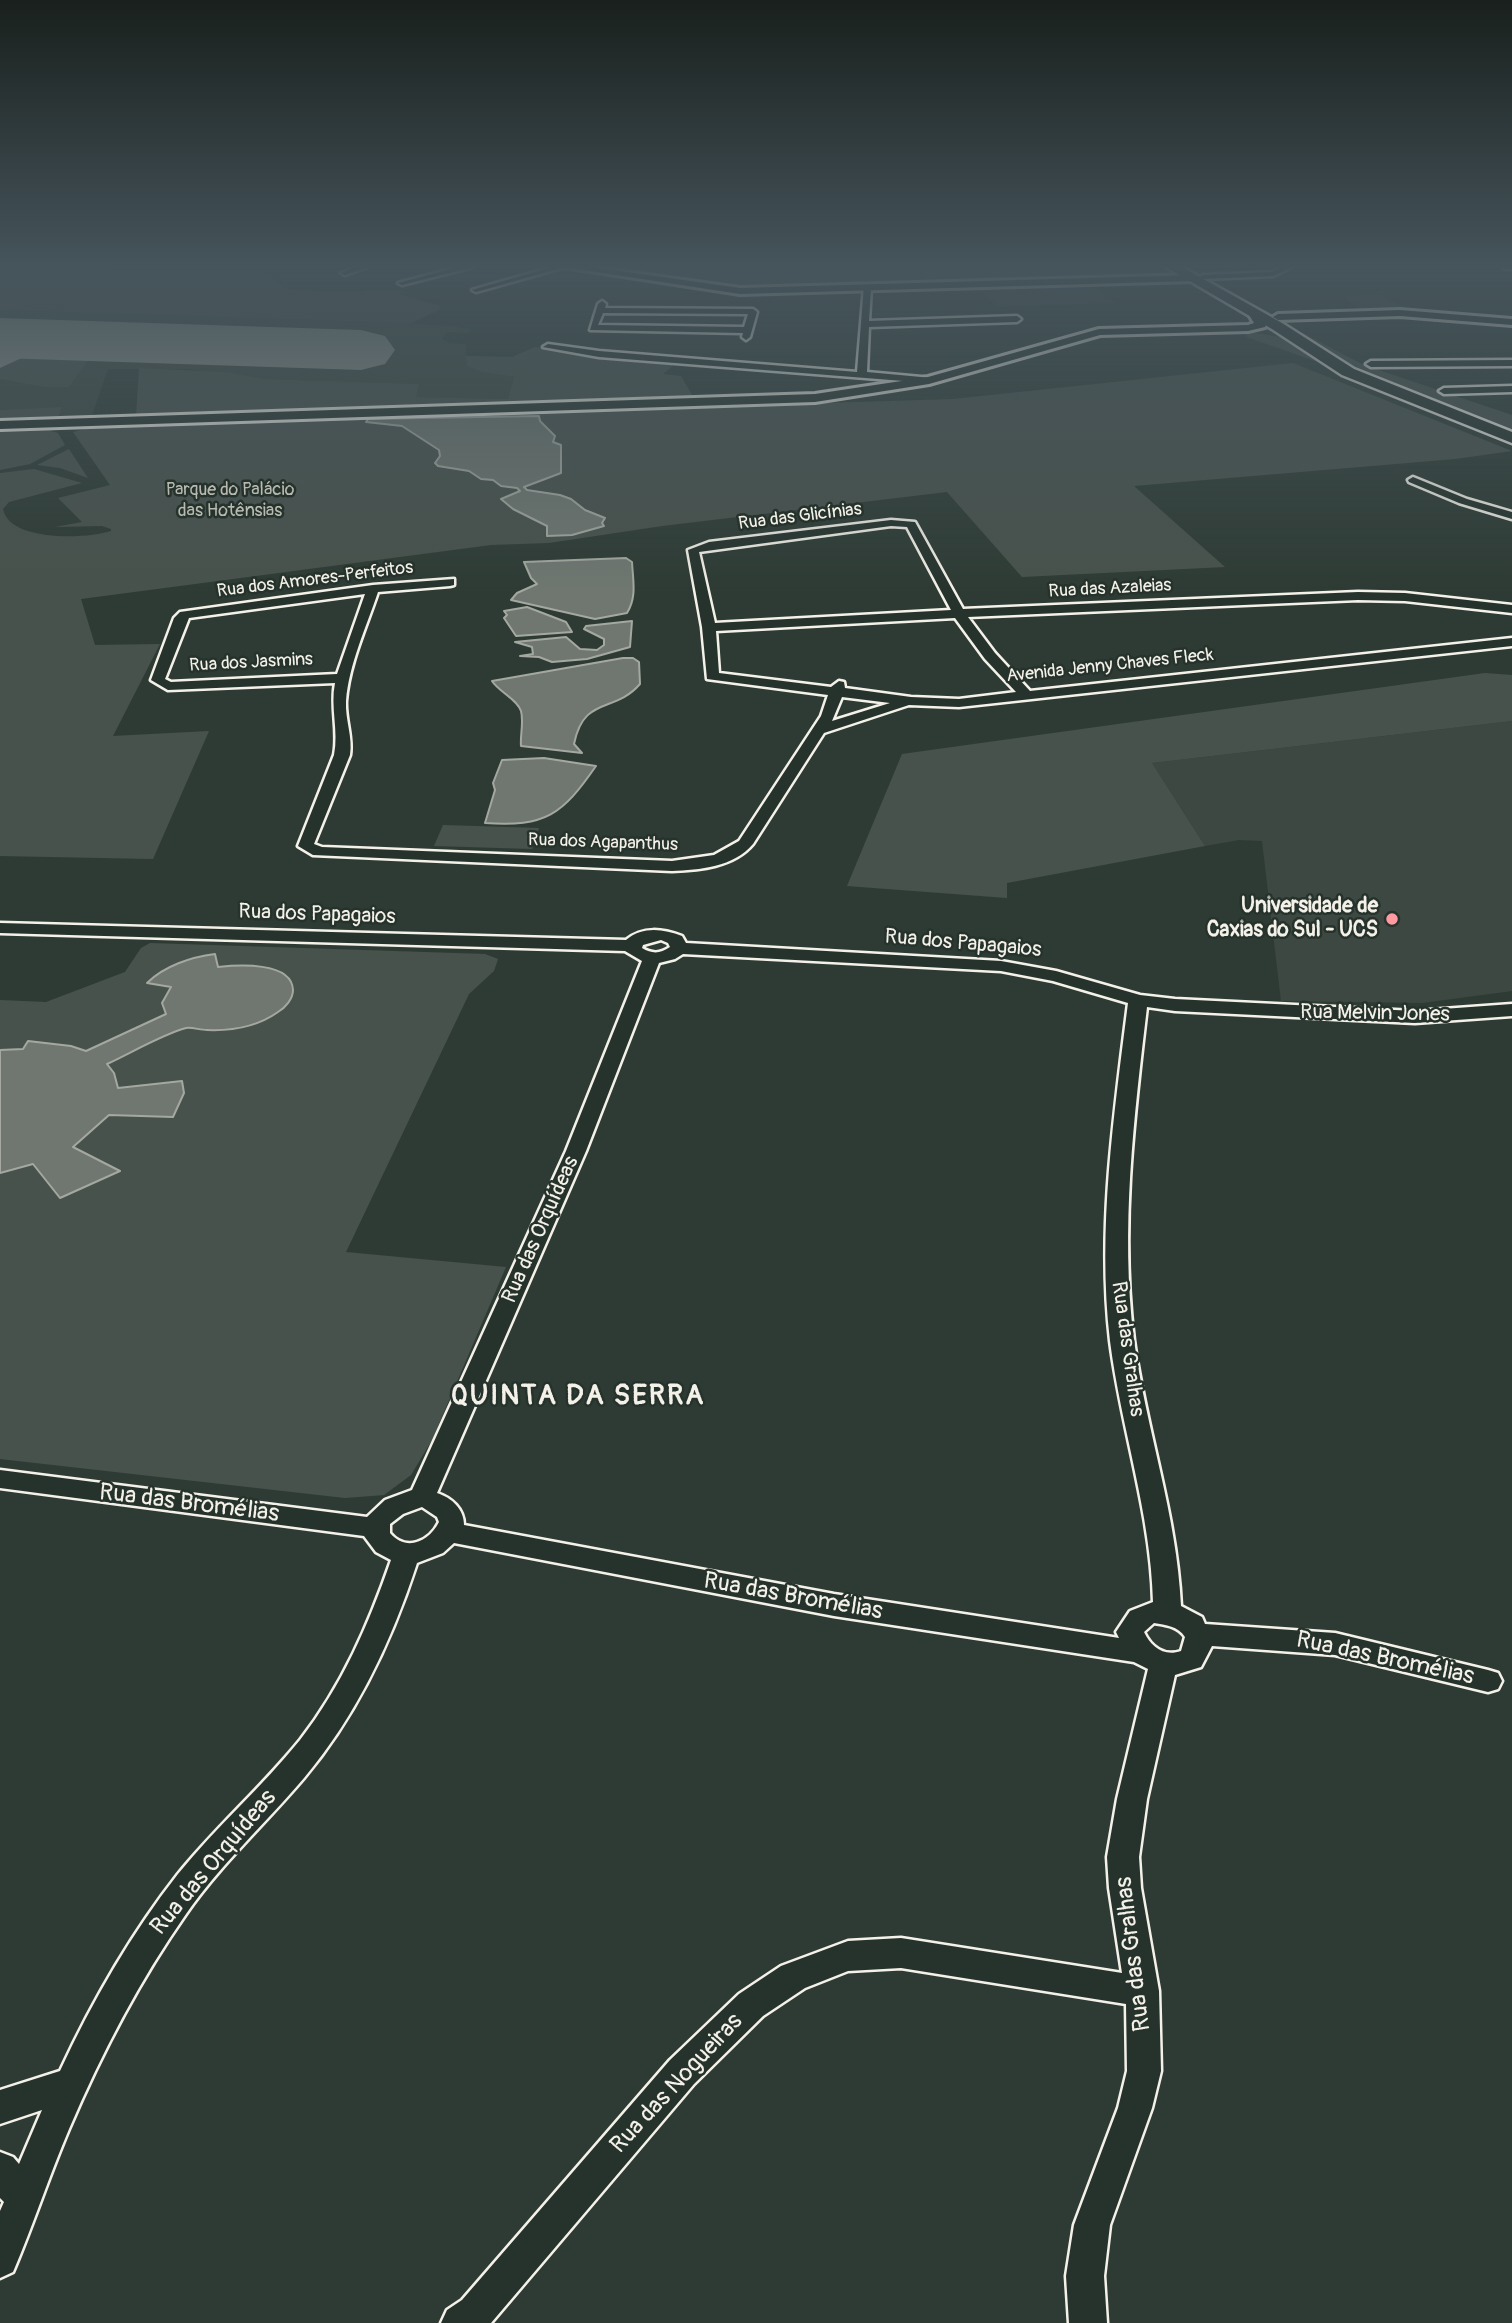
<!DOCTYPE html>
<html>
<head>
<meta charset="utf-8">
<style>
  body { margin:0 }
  canvas { display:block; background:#2e3b34 }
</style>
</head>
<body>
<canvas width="1512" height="2323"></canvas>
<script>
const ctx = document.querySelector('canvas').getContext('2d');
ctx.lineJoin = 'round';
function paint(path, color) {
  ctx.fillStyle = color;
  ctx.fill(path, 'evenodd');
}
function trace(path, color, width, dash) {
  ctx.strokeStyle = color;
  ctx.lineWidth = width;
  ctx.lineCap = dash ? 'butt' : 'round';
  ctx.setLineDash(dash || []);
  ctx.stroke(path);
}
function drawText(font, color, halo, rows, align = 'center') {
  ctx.font = font + ' Pangolin,sans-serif';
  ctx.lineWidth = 5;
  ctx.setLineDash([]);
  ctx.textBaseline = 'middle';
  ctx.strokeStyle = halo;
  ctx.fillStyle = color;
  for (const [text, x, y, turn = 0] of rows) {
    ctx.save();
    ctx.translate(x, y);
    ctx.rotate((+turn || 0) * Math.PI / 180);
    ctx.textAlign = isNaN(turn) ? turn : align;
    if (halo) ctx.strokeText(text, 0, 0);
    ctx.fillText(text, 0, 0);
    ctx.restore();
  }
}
paint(new Path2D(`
  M1088,283L1116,303L997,307L976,286Z
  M1378,293L1406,308L1364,310L1342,297Z
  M0,310L411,323L457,327L470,329L469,333L448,332L441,338L449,343L466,344L467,366L481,372L514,377L508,399L415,397L418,384L265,379L188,369H108L91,418L0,421Z
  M1512,721V991L1422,1003L1281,1001L1262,841L1239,840L1205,846L1152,763Z`), '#3c4841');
paint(new Path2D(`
  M0,267H110L125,272L257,273L271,275L283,288C323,294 362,290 403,291L399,294L441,306L439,310L411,323L0,310Z
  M582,267H1164L1175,274L738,290Z
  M1274,321H1279L1364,365L1512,415V433L1368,378Z
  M1249,332L1281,337L1329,366L1247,337L1245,334Z
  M535,347L592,356L676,363L663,374L681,376L695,400L136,417L139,368L224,372L265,379L419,384L416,397L508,399L514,377L481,372L467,366L466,356L512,357Z
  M34,351L83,353L88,360L69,387H45L0,379V368Z
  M1293,363L1512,451L1455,459L1134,486L1225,567L1022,577L947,492L662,526L549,543L491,545L81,599L95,645L160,644L113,736L209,731L153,859L0,856V473L34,469L82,483L9,502L3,509C9,542 87,539 111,531V529L102,526L55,527L82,522L58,498L110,485L73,432L96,426L953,399Z
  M62,407L57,419L0,421V410Z
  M50,426L51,431L58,433L65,445L30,464L0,470V428Z
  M69,449L88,478L60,468L37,465Z
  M1485,673L1512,675V721L1152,763L1205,846L1007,883V898L847,886L902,754Z
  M443,825L539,828L532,849L434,846Z
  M150,943L485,954L498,959L494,971L469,994L346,1252L506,1267L432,1440L411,1475L384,1495L345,1498L0,1459V1000L46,1002L125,972L141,948Z`), '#48524c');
const water = new Path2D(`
  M539,416L540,421L555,436L553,442L561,445V473L524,487L527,490L560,495L571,499L585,510L605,518L602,523L604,526L572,535L547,536V526L513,509L501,499L520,491L517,488L501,486L493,480L481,479L469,471L438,466L435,463L440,456L439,450L402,426L366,422L368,419Z
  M626,558L632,562C633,581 637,597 627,613L595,619L511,600L517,593L537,584L531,578L524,562Z
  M527,607L566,622L572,632L516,636L504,618L507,615L504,611Z
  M632,621L630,647L587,659L552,662L539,657L520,656L533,654L532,647L515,642L566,637L580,649L597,650L604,645V639L584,629L586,626Z
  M623,658H633L639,662L640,684C614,714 584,695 574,744L582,753L521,746C520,735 524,722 521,711C517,699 499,692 492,681Z
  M544,758L596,766C562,815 546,827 485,823L495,790L493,783L502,760Z
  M215,954L218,967C237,965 292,961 293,990C293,999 285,1008 278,1012C257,1027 232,1031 207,1030C200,1030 192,1027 186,1028C163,1034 129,1054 107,1064L114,1073L118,1088L182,1081L184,1093L173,1117L109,1115L73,1147L120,1171L60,1198L33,1164L0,1173V1050L23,1049L28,1041L71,1046L86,1051L166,1014L162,1003L171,987L147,983C164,966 191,957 215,954Z`);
paint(water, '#6f7770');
trace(water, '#a4a8a0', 2);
paint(new Path2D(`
  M41,331L50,333L54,339L50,345L0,368V349Z`), '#91968e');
paint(new Path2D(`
  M0,318L361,330L385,336L395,350L385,364L361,370L0,358Z`), '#91968e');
const minor = new Path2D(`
  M355,267H368L345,275L341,273Z
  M458,267H473L402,285L398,283Z
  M552,267H565L476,292L472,290Z
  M1281,267H1292L1273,276L1203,279L1199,277L1203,275L1272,272Z
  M1504,267H1512V269H1505Z
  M864,286L871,288L869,321L1017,316L1021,319L1017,322L869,327L867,372L932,378V382L929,383L599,357L543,347L548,344L599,351L857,372Z
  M602,301L606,304L605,308L753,309L757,312L750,337L746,340L742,337L743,333L590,330L598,304ZM603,313L748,314L744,327L598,325Z
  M1512,360V366L1371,367L1366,364L1371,361Z
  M1512,386V392L1444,394L1439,391L1444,388Z
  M1413,477L1467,499L1512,512V519L1459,503L1409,482L1408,480Z
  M891,520L915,522L963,609L1358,592L1405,593L1512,605V613L1405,601L1358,600L968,617L995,653L1030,691L1512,638V646L959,707L909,705L824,733L753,844C734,867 699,870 672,871L313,855L298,846L334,755C339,731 330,707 335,683L168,690L151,680L174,618L180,612L373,585L454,579V585L450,586L378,592C366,628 349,664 346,701C345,720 353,737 350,755L314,844L322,847L672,861L714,855L739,841L821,716L828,695L707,679L702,627L688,550L709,542ZM891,526L907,527L951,610L715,623L699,552ZM365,594L337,674L171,682L165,679L189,618ZM955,618L985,659L1016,692L959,699L911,697L845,688L844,682L839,681L831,687L719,673L716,631ZM842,697L890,703L832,721Z
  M0,923L626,940C643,926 663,929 682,936L686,943L1001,961L1056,971L1140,995L1175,999L1415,1011L1512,1004V1016L1415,1023L1175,1011L1147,1007C1134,1117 1120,1229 1134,1340C1146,1430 1177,1515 1181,1606L1202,1617L1205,1624L1335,1633L1488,1670L1498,1673L1502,1681L1498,1689L1488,1692L1335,1655L1212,1646L1201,1667L1175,1675L1147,1799L1139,1857L1141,1888L1159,1991L1161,2071L1152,2108L1110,2225L1104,2276L1107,2323H1069L1066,2276L1074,2225L1118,2108L1127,2071L1126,2004L901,1968L848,1971L805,1988L763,2016L694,2084L491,2323H441L447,2310L462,2300L670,2060L739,1994L781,1966L848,1941L901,1938L1122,1973L1109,1888L1107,1857L1117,1799L1148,1669L1134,1662L834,1616L454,1543L443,1553L417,1563C392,1640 357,1715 304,1778C265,1824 220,1865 186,1914C139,1981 101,2054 69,2129C49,2176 33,2225 13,2272L0,2278V2211L4,2202L0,2198V2152L13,2157L19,2164L42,2110L0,2124V2090L60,2071C92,2002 131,1934 178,1874C216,1827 262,1787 300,1740C342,1686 369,1624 391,1560L376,1552L364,1536L0,1488V1470L367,1517L385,1500L412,1490L566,1151L642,961L625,951L0,933ZM661,940L668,943L670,947C660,954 652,954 642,948L643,945ZM683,954L1001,971L1053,981L1128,1003C1114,1115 1097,1228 1110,1341C1121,1428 1151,1513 1153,1602L1130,1611L1116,1632L1119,1638L834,1594L464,1525C464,1509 452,1498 437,1493L586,1151L659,963L675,959ZM422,1507L437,1517L439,1522C429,1542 406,1552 390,1533V1524L403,1514ZM1154,1623C1166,1625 1178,1626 1185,1637L1181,1651C1164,1657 1151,1647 1144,1632Z`);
const tertiary = new Path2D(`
  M564,267H591L740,288L1193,275L1198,278L1193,281L740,294Z
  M1253,310L1257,311L1266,325L1265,327L1248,331L1100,335L929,384L815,402L0,429V421L815,394L928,377L1099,329L1248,325L1254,323L1248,313Z
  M1400,310L1512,319V325L1400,316L1278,320L1273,317L1278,314Z`);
const primary = new Path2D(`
  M1166,267H1182L1282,323L1354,369L1512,432V443L1342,375L1272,329Z`);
trace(minor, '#f4f1e8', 5);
trace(tertiary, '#f4f1e8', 6);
trace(primary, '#f4f1e8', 5);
paint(minor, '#26332d');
paint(tertiary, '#26332d');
paint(primary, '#26332d');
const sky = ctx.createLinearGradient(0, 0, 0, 592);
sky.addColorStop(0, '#19201d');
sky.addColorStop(0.45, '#46555c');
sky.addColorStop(1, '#46555c00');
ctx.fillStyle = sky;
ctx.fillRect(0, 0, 1512, 592);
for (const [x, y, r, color] of [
  [1392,919,7,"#ff9aa2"]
]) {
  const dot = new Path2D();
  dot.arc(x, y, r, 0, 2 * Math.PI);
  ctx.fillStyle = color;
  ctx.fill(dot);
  trace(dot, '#26332d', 2.5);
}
drawText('18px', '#b8b9b1', '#26332d', [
  ["Parque do Palácio",230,490],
  ["das Hotênsias",230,511]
]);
drawText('18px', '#f4f1e8', '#26332d', [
  ["Rua das Glicínias",800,517,-7],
  ["Rua dos Amores-Perfeitos",315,580,-7],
  ["Rua das Azaleias",1110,589,-3],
  ["Rua dos Jasmins",251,663,-3],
  ["Avenida Jenny Chaves Fleck",1110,666,-6],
  ["Rua dos Agapanthus",603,843,2]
]);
drawText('bold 21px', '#f4f1e8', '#26332d', [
  ["Universidade de",1378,907],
  ["Caxias do Sul - UCS",1378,931]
], 'right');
drawText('21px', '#f4f1e8', '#26332d', [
  ["Rua dos Papagaios",317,915,2],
  ["Rua dos Papagaios",963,944,5],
  ["Rua Melvin Jones",1375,1014,1],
  ["Rua das Orquídeas",541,1230,-66],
  ["Rua das Gralhas",1127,1349,82]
]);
drawText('24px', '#f4f1e8', '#26332d', [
  ["Rua das Bromélias",189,1504,7],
  ["Rua das Bromélias",793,1597,10],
  ["Rua das Bromélias",1385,1659,12],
  ["Rua das Orquídeas",214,1863,-50],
  ["Rua das Gralhas",1134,1954,-97],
  ["Rua das Nogueiras",677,2084,-47]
]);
ctx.letterSpacing = '2px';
drawText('bold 28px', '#f4f1e8', '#26332d', [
  ["QUINTA DA SERRA",578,1397]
]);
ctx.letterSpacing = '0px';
</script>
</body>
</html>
